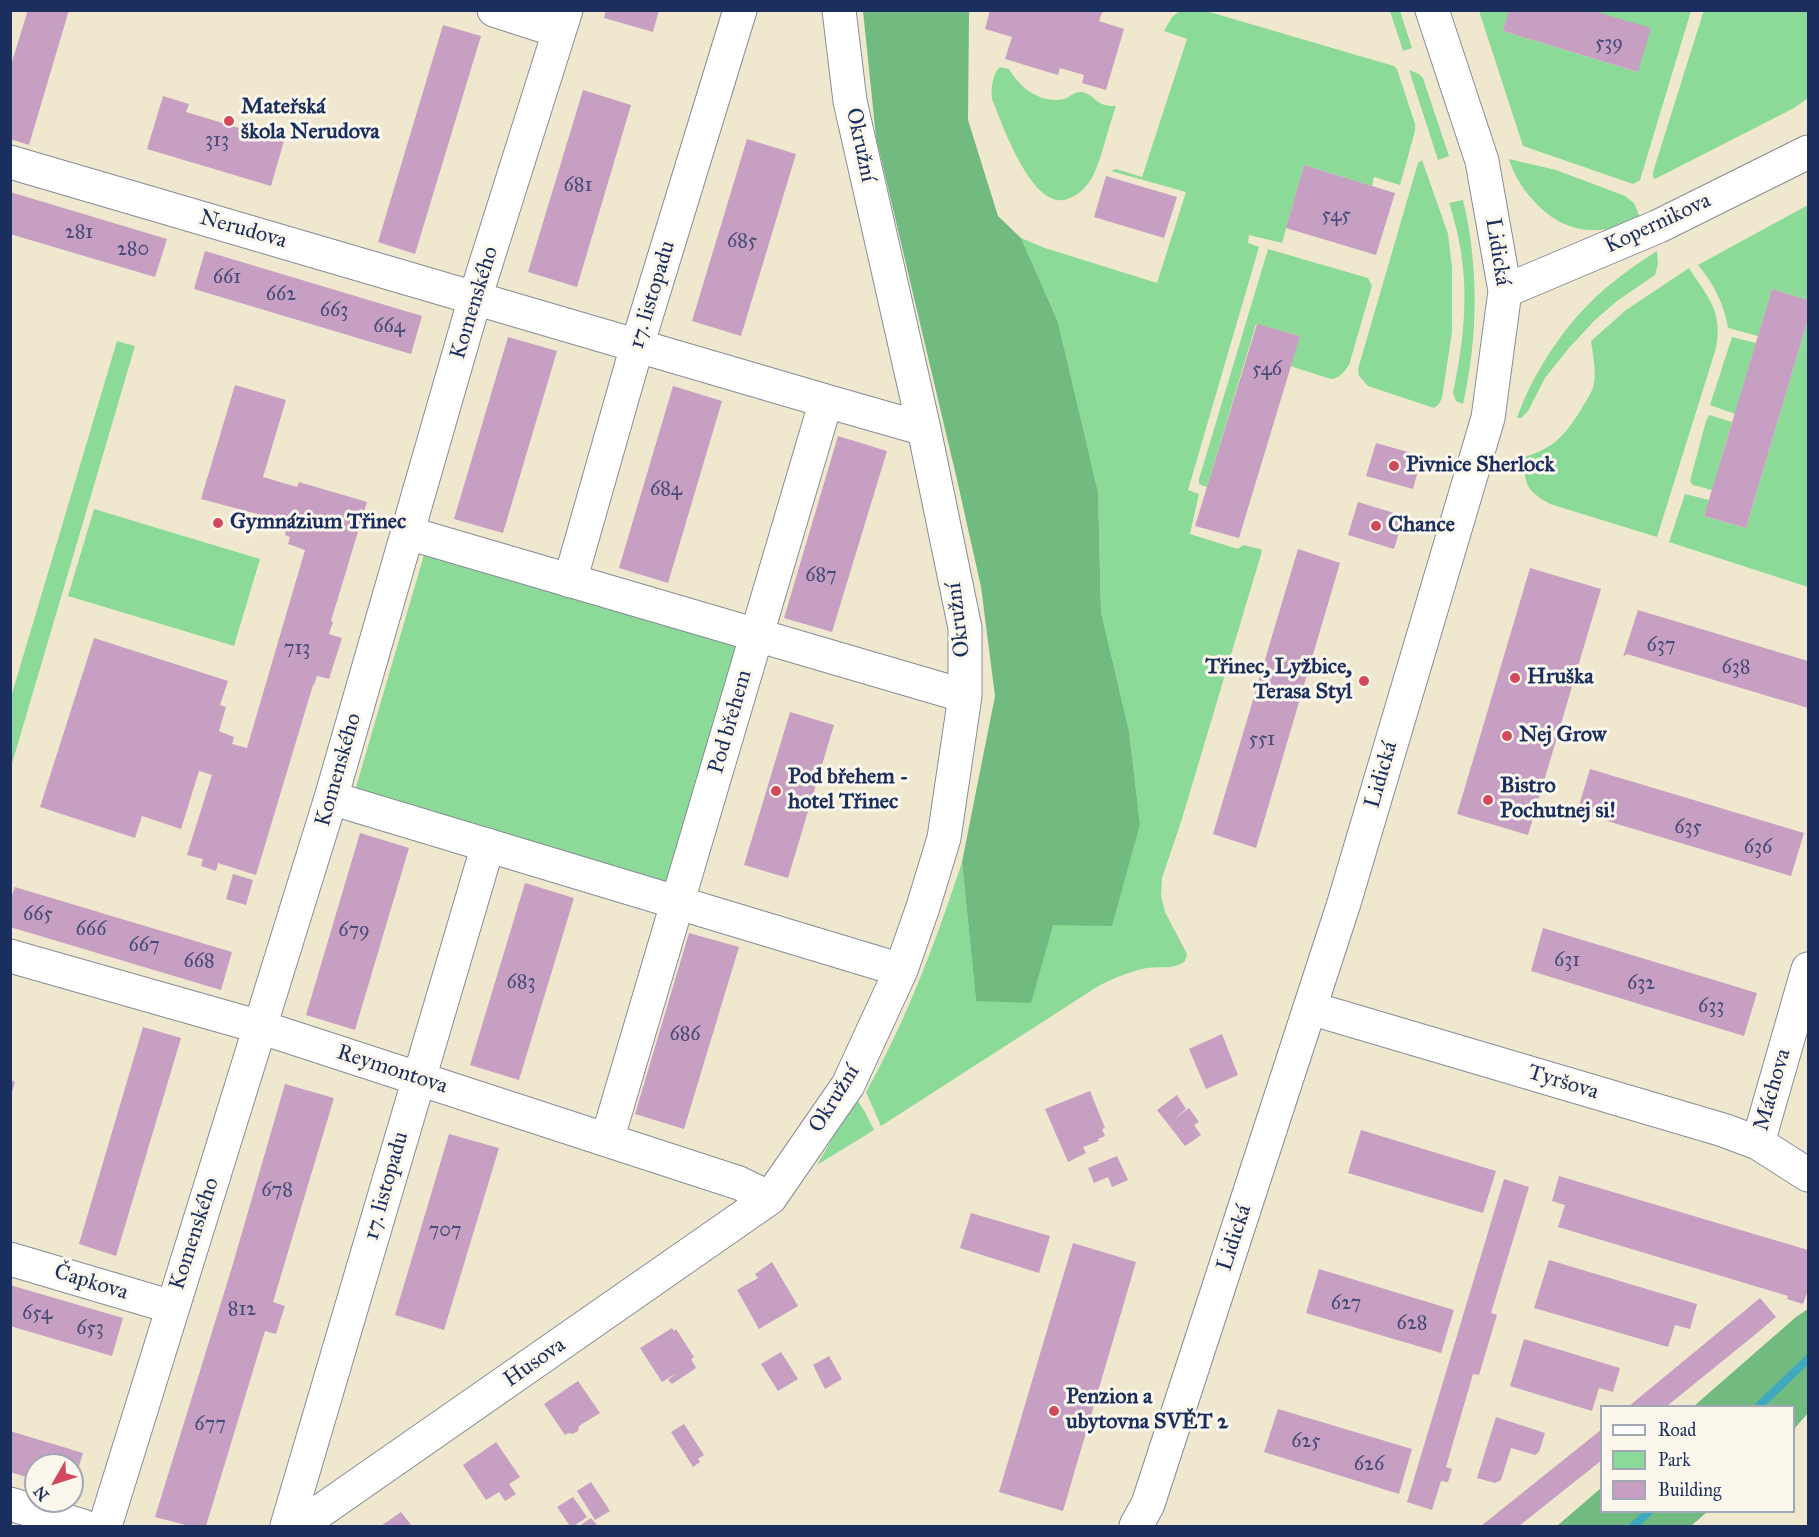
<!DOCTYPE html>
<html>
<head>
<meta charset="utf-8">
<style>
  body { margin:0 }
  #map { position:relative; width:1819px; height:1537px; overflow:hidden; background:#f0e8ce; font-family:"IM FELL Great Primer",serif }
  canvas { display:block }
  .frame { position:absolute; inset:0; border:12px solid #1b2f5e; pointer-events:none }
  .legend { position:absolute; left:1600px; top:1405px; width:195px; height:108px; box-sizing:border-box; background:#fbf7ec; border:2px solid #a1a7b3; margin:0; padding:8px 10px; list-style:none; font-size:18px; color:#1b2f5e }
  .legend li { display:flex; align-items:center; gap:12px; height:30px }
  .legend b { width:30px; border:2px solid #a1a7b3 }
  .north { position:absolute; left:24px; top:1453px; width:60px; height:60px; box-sizing:border-box; background:#fbf7ec; border:2px solid #a1a7b3; border-radius:50%; rotate:231deg; font-size:16px; font-weight:700; line-height:24px; text-align:center; color:#1b2f5e }
  .north::after { content:''; display:block; margin:auto; width:21px; height:27px; background:#d1495b; clip-path:polygon(50% 0,100% 100%,50% 72%,0 100%) }
</style>
</head>
<body>
<div id="map">
<canvas width="1819" height="1537"></canvas>
<div class="frame"></div>
<ul class="legend">
<li><b style="height:8px;background:#fff"></b>Road</li>
<li><b style="height:16px;background:#8cda97"></b>Park</li>
<li><b style="height:16px;background:#c69fc2"></b>Building</li>
</ul>
<div class="north">N</div>
</div>
<script>
const ctx = document.querySelector('canvas').getContext('2d');
ctx.lineJoin = 'round';
function paint(path, color) {
  ctx.fillStyle = color;
  ctx.fill(path, 'evenodd');
}
function trace(path, color, width, dash) {
  ctx.strokeStyle = color;
  ctx.lineWidth = width;
  ctx.lineCap = dash ? 'butt' : 'round';
  ctx.setLineDash(dash || []);
  ctx.stroke(path);
}
function drawText(font, color, halo, rows, align = 'center') {
  ctx.font = font + ' "IM FELL Great Primer",serif';
  ctx.lineWidth = 6;
  ctx.setLineDash([]);
  ctx.textBaseline = 'middle';
  ctx.strokeStyle = halo;
  ctx.fillStyle = color;
  for (const [text, x, y, turn = 0] of rows) {
    ctx.save();
    ctx.translate(x, y);
    ctx.rotate((+turn || 0) * Math.PI / 180);
    ctx.textAlign = isNaN(turn) ? turn : align;
    if (halo) ctx.strokeText(text, 0, 0);
    ctx.fillText(text, 0, 0);
    ctx.restore();
  }
}
paint(new Path2D(`
  M1181,10L1206,11L1394,66L1397,69L1415,124V131L1400,185L1374,177L1372,186L1304,165L1282,243L1249,235L1248,243L1259,247L1188,490L1199,494L1190,534L1238,549L1243,545L1260,549L1262,551L1181,822L1162,878L1161,896L1165,912L1187,954L1185,961C1175,970 1159,966 1147,968C1131,971 1115,978 1100,985L881,1126L866,1092C907,1019 936,941 962,862L976,1001L1053,925L1140,824L1129,731L1101,612L1098,492L1058,322L1021,238L1045,248L1157,283L1186,192L1111,171L1116,169L1142,177L1187,39L1164,31L1172,17Z
  M1704,10L1808,11V98L1794,108L1655,179L1653,177V172Z
  M1390,11H1400L1412,48L1403,51Z
  M1479,11H1509L1503,31L1638,72L1591,11H1691L1640,180L1633,184L1523,146Z
  M1000,67L1009,69C1020,88 1041,104 1064,99C1070,97 1075,91 1082,92C1096,95 1095,107 1116,106C1108,128 1103,154 1093,176C1088,185 1080,194 1070,198C1034,216 1002,124 992,99C991,89 992,74 1000,67Z
  M1409,70L1419,74L1423,78L1449,156L1438,160Z
  M1509,159L1556,170L1625,196L1634,203L1642,222C1597,234 1566,237 1532,199C1522,188 1513,173 1509,159Z
  M1422,160L1448,234L1452,267V332L1442,398L1439,404L1434,408L1368,386L1359,376L1358,369L1418,163Z
  M1463,200C1479,266 1478,338 1463,404L1456,401L1453,393C1467,327 1471,269 1449,203Z
  M1808,205V300L1772,289L1758,336L1728,328C1724,304 1714,284 1698,265Z
  M1268,249L1368,278L1372,286L1349,365C1344,372 1340,378 1331,379L1290,366L1300,336L1256,324L1207,487L1199,484V479Z
  M1657,251L1658,264L1655,275L1617,301L1595,320L1569,348L1545,378L1528,411L1521,418H1517C1534,369 1571,315 1612,283C1626,271 1642,261 1657,251Z
  M1689,268C1708,298 1723,310 1716,348L1657,537L1550,504C1526,491 1524,483 1524,457C1555,448 1565,435 1582,408C1586,400 1593,392 1594,383C1596,369 1593,355 1591,341L1626,310Z
  M1808,319V587L1669,542L1685,494L1709,500L1704,516L1746,528Z
  M1732,337L1756,343L1735,414L1710,405Z
  M117,341L135,346L11,767V697Z
  M1709,415L1732,422L1712,490L1693,485L1690,481L1706,421Z
  M94,509L260,559L234,646L68,596Z
  M426,548L728,639L739,649L669,886L363,798L356,787Z
  M856,1098L865,1112L874,1130L817,1165Z`), '#8cda97');
paint(new Path2D(`
  M863,11H969L968,120L998,216L1021,238L1058,322L1098,492L1101,612L1129,731L1140,824L1112,926L1053,925L1031,1003L976,1001L962,862L995,696L981,587L958,484L876,137Z
  M1808,1309V1413L1794,1429V1406H1694L1796,1317Z
  M1601,1488L1602,1512H1707L1691,1526H1557Z`), '#71ba80');
trace(new Path2D(`
  M1759,1406L1808,1359
  M1633,1526L1649,1512`), '#3fa9bf', 8);
paint(new Path2D(`
  M28,10H69L29,145L10,139V68Z
  M606,10H659L653,32L604,18Z
  M990,10H1103L1099,21L1124,29L1106,90L1082,83L1084,75L1060,68L1058,75L1005,59L1012,37L985,29Z
  M1509,10H1590L1651,28L1638,72L1503,31Z
  M443,25L481,36L415,254L378,242Z
  M583,90L631,105L577,287L528,272Z
  M163,96L189,104L186,112L259,134L261,126L286,134L271,186L147,149Z
  M747,139L796,154L741,336L692,321Z
  M1304,165L1395,193L1376,255L1286,228Z
  M1106,176L1177,197L1164,238L1094,217Z
  M10,192L167,239L155,277L10,234Z
  M205,251L422,316L411,354L194,289Z
  M1772,289L1808,300V319L1746,528L1704,516Z
  M1257,324L1300,336L1239,538L1195,526Z
  M508,337L557,351L503,533L454,519Z
  M235,385L286,400L263,477L297,487L299,482L367,502L331,621L333,622L329,634L342,638L329,679L317,676L314,685H313L256,875L218,863L216,871L201,866L203,859L187,855L212,775L199,771L181,829L142,816L135,838L40,807L94,638L228,681L220,705L226,707L219,731L234,737L232,744L247,748L305,550L288,544L290,537L285,535L286,530L259,522L261,515L201,499Z
  M673,386L722,401L668,583L619,568Z
  M838,436L887,451L832,632L784,618Z
  M1376,443L1422,456L1413,489L1366,476Z
  M1358,502L1404,516L1394,549L1348,535Z
  M1298,549L1340,563L1256,848L1213,834Z
  M1530,568L1601,589L1528,835L1457,814Z
  M1638,610L1808,661V708L1627,654L1623,657Z
  M790,712L834,725L788,878L744,865Z
  M1590,769L1804,833L1791,876L1577,812Z
  M360,833L409,848L355,1030L306,1015Z
  M233,874L253,880L246,905L226,899Z
  M525,883L574,898L519,1080L470,1065Z
  M15,887L232,952L221,990L10,927V901Z
  M1543,928L1757,993L1744,1036L1531,971Z
  M689,933L739,947L684,1129L635,1114Z
  M143,1027L181,1038L116,1256L79,1244Z
  M1222,1034L1238,1075L1206,1089L1189,1049Z
  M10,1080L15,1082L11,1095H10Z
  M285,1084L334,1098L273,1302L285,1306L276,1334L265,1331L206,1526H189L155,1517L232,1267Z
  M1090,1091L1105,1128L1102,1129L1105,1136L1098,1139L1099,1141L1083,1147L1086,1153L1068,1162L1045,1109Z
  M1177,1095L1186,1109L1172,1121L1189,1108L1199,1122L1194,1125L1201,1135L1185,1146L1157,1110Z
  M1361,1130L1496,1171L1483,1213L1348,1173Z
  M449,1134L499,1148L444,1330L395,1315Z
  M1117,1156L1128,1180L1112,1187L1108,1177L1094,1183L1088,1168Z
  M1559,1176L1808,1250V1294L1807,1293L1803,1304L1787,1299L1788,1296L1558,1227L1565,1205L1552,1201Z
  M1504,1179L1529,1187L1491,1313L1497,1315L1479,1375L1473,1374L1446,1467L1452,1469L1448,1482L1441,1481L1432,1510L1407,1502Z
  M971,1213L1050,1236L1039,1273L960,1248Z
  M1073,1243L1136,1262L1063,1511L999,1492Z
  M1549,1260L1697,1304L1690,1329L1675,1325L1668,1347L1534,1308Z
  M772,1262L798,1306L759,1329L737,1290L758,1278L755,1274Z
  M1319,1269L1454,1310L1441,1353L1306,1313Z
  M10,1285L123,1318L112,1356L10,1326Z
  M1760,1298L1776,1317L1751,1338L1667,1406H1629Z
  M672,1328L674,1331L676,1329L694,1357L691,1359L696,1368L672,1384L668,1380L677,1373L662,1382L640,1348Z
  M1524,1339L1620,1368L1613,1392L1599,1388L1592,1411L1510,1386Z
  M781,1352L798,1379L778,1391L761,1364Z
  M829,1356L842,1379L825,1389L813,1365Z
  M578,1381L600,1413L579,1426L578,1431L573,1434L568,1433L565,1435L544,1404Z
  M1278,1409L1412,1449L1399,1494L1264,1452Z
  M1496,1417L1545,1433L1539,1452L1535,1455L1511,1448L1501,1480L1495,1483L1477,1478Z
  M684,1424L704,1455L698,1459L700,1462L693,1467L671,1432Z
  M1602,1429V1460L1519,1526H1481Z
  M10,1431L83,1453L73,1486L72,1465H36V1480L10,1472Z
  M496,1442L520,1477L509,1484L516,1494L505,1501L499,1492L486,1500L463,1465Z
  M591,1482L610,1511L595,1520L577,1491Z
  M573,1497L587,1517L574,1526H570L557,1507Z
  M401,1512L412,1526H381Z
  M591,1518L598,1526H579Z`), '#c69fc2');
const minor = new Path2D(`
  M494,10L559,31
  M10,162L826,401
  M1505,291L1659,226L1808,152
  M408,533L965,696
  M570,581L637,346L740,10
  M331,798L901,970
  M10,956L260,1027L739,1183L770,1198
  M1310,1008L1723,1130L1758,1143L1808,1175
  M607,1140L826,401L924,429
  M1758,1143L1808,969
  M10,1259L172,1307
  M10,1504L83,1526
  M105,1526L331,798L475,298L566,10
  M287,1526L488,845
  M299,1526L770,1198L848,1085L901,970L923,907L944,838L965,696V628L924,429L850,101L839,10
  M1136,1526L1148,1504L1344,903L1488,418L1505,291L1482,161L1432,10`);
trace(minor, '#868c96', 35);
trace(minor, '#fff', 33);
for (const [x, y, r, color] of [
  [229,121,6,"#d1495b"],
  [1394,466,6,"#d1495b"],
  [218,523,6,"#d1495b"],
  [1376,526,6,"#d1495b"],
  [1515,678,6,"#d1495b"],
  [1364,681,6,"#d1495b"],
  [1507,736,6,"#d1495b"],
  [776,791,6,"#d1495b"],
  [1488,800,6,"#d1495b"],
  [1054,1411,6,"#d1495b"]
]) {
  const dot = new Path2D();
  dot.arc(x, y, r, 0, 2 * Math.PI);
  ctx.fillStyle = color;
  ctx.fill(dot);
  trace(dot, '#fbf7ec', 2);
}
drawText('20px', '#464b77', null, [
  ["539",1609,44],
  ["313",217,141],
  ["681",578,186],
  ["545",1336,216],
  ["281",79,233],
  ["685",742,242],
  ["280",133,250],
  ["661",227,278],
  ["662",281,295],
  ["663",334,311],
  ["664",389,327],
  ["546",1267,370],
  ["684",666,490],
  ["687",821,576],
  ["637",1661,646],
  ["713",297,649],
  ["638",1736,668],
  ["551",1262,740],
  ["635",1688,828],
  ["636",1758,848],
  ["665",38,915],
  ["666",91,930],
  ["679",354,931],
  ["667",144,946],
  ["631",1567,961],
  ["668",199,962],
  ["683",521,983],
  ["632",1641,984],
  ["633",1711,1007],
  ["686",685,1035],
  ["678",277,1191],
  ["707",445,1231],
  ["627",1346,1304],
  ["812",242,1310],
  ["654",37,1314],
  ["628",1412,1324],
  ["653",90,1329],
  ["677",210,1425],
  ["625",1306,1442],
  ["626",1369,1465]
]);
drawText('bold 22px', '#1b2f5e', '#fbf7ec', [
  ["Mateřská",241,108],
  ["škola Nerudova",241,133],
  ["Pivnice Sherlock",1406,466],
  ["Gymnázium Třinec",230,523],
  ["Chance",1388,526],
  ["Třinec, Lyžbice,",1352,668,"right"],
  ["Terasa Styl",1352,693,"right"],
  ["Hruška",1527,678],
  ["Nej Grow",1519,736],
  ["Pod břehem -",788,778],
  ["hotel Třinec",788,803],
  ["Bistro",1500,787],
  ["Pochutnej si!",1500,812],
  ["Penzion a",1066,1398],
  ["ubytovna SVĚT 2",1066,1423]
], 'left');
drawText('22px', '#1b2f5e', '#fbf7ec', [
  ["Okružní",860,145,78],
  ["Kopernikova",1658,224,-25],
  ["Nerudova",243,230,16],
  ["Lidická",1497,252,81],
  ["17. listopadu",653,295,-73],
  ["Komenského",475,303,-73],
  ["Okružní",959,620,-97],
  ["Pod břehem",731,722,-74],
  ["Komenského",339,770,-74],
  ["Lidická",1382,775,-74],
  ["Reymontova",392,1070,18],
  ["Tyršova",1563,1083,17],
  ["Máchova",1773,1090,-74],
  ["Okružní",835,1099,-58],
  ["17. listopadu",387,1186,-74],
  ["Komenského",195,1234,-72],
  ["Lidická",1235,1238,-72],
  ["Čapkova",91,1283,17],
  ["Husova",535,1363,-35]
]);
</script>
</body>
</html>
